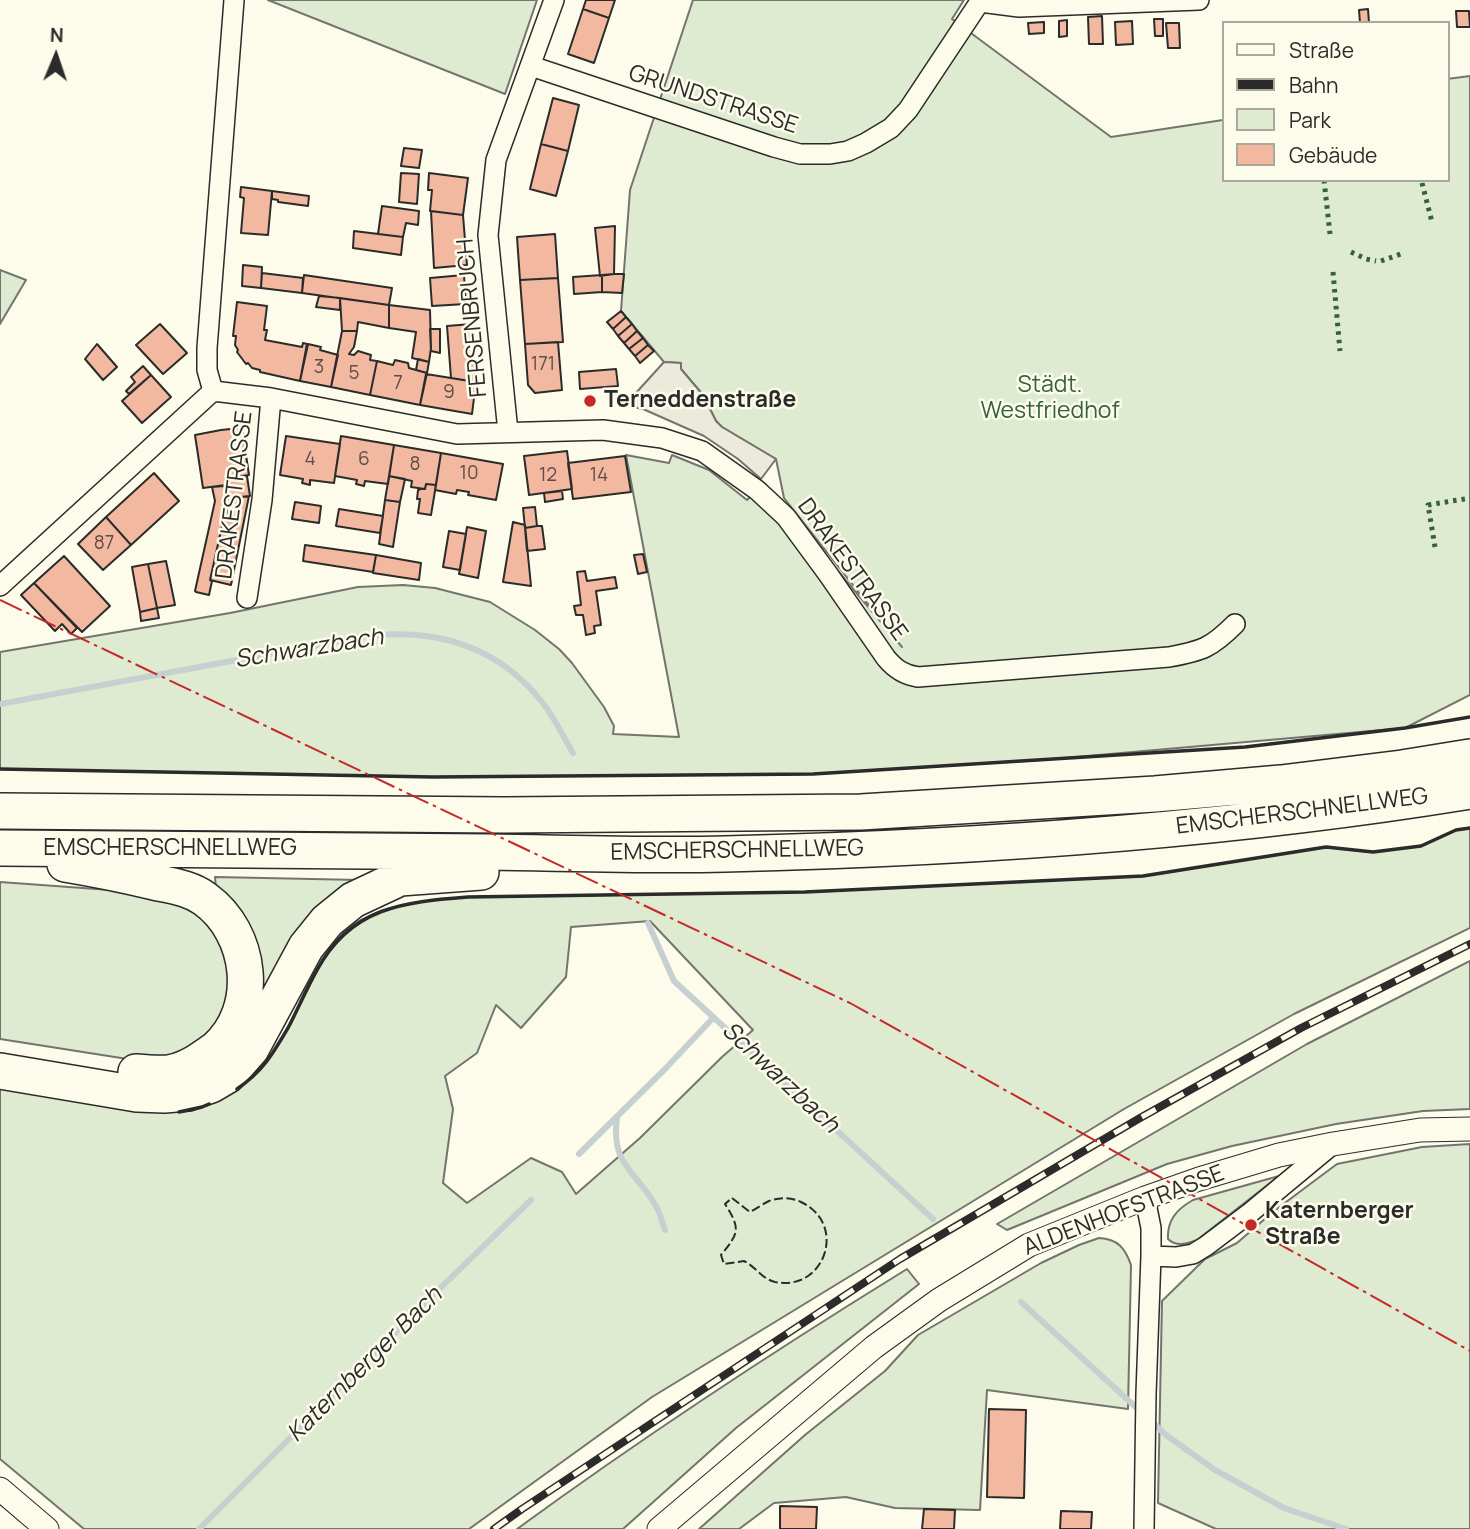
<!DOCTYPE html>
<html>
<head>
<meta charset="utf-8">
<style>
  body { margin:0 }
  #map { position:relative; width:1470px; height:1529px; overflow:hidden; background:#fdfbea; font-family:Manrope,sans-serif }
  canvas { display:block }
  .legend { position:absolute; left:1222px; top:21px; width:228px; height:161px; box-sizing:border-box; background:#fdfbea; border:2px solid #a9a89e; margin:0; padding:9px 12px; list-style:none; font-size:21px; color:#2b2b2b }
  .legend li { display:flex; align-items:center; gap:14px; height:35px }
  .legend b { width:35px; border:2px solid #a9a89e }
  .north { position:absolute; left:21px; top:21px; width:70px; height:70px; -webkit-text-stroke:5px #fdfbea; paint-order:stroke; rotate:2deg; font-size:19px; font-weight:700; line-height:28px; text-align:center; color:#2b2b2b }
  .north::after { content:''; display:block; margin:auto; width:24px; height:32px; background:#2b2b2b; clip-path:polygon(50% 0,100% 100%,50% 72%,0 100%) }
</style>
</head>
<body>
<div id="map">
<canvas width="1470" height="1529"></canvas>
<ul class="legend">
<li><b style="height:9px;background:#fdfbea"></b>Straße</li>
<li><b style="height:9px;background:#2b2b2b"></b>Bahn</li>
<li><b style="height:19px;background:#deebd1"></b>Park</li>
<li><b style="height:19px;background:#f2b8a0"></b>Gebäude</li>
</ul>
<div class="north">N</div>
</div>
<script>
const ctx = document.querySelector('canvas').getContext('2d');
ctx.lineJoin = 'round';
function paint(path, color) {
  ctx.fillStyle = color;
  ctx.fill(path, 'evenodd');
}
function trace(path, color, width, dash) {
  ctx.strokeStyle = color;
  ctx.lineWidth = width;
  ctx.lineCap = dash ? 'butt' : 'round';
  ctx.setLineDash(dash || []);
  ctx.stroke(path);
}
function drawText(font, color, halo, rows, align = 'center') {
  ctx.font = font + ' Manrope,sans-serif';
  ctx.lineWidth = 5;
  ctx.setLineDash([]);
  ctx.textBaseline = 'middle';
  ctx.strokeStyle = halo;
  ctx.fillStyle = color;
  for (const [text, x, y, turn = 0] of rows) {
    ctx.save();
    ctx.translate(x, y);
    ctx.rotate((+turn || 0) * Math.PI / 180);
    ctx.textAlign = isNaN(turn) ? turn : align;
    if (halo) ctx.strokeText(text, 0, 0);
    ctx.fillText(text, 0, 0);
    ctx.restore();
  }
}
const green = new Path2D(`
  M268,0H537L505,94Z
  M693,0H964L952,19L1111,137L1223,120V180H1447V79L1470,76V695L1405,728L1042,760L813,774L433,777L0,769V652L230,613L358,587L403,585L435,588L490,602L535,630L559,649L572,663L604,707L614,726L613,734L679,737L626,455L669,463L672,455L709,470L747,500L764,483L902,647L784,498L776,459L722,427L716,421L703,395L681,369V363L664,362L621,311L630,190Z
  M0,270L26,280L0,324Z
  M1470,828V928L1294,1014L1124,1109L652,1397L469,1529H84L0,1459V1084L179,1112C257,1095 275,1055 308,989C317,969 333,940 350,927C384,903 428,900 468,897L805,892L1143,876L1326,847L1373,852L1421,846L1456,830ZM650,921L753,1030L722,1057L640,1138L576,1194L562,1172L531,1158L467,1203L443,1183L453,1109L445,1076L477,1053L496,1005L521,1028L566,977L571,927Z
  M215,877L360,880L260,1011L216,889Z
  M0,882L124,891L168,900L194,911L214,927L227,947L233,998L208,1042L153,1063L0,1039Z
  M1470,961V1109L1423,1111L1336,1124L1232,1146L1167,1164L1007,1230L997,1224L1307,1044Z
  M1470,1144V1529H1216L1158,1503L1162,1301L1205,1259L1237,1243L1274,1211L1337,1164L1422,1147Z
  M1279,1176L1197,1240C1187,1244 1176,1247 1168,1239C1167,1220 1177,1209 1193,1200Z
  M1099,1238C1118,1239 1125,1248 1131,1265L1128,1409L987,1390L980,1510L895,1508L846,1497L774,1503L739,1529H699L805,1435L885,1371L918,1335L1041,1263L1079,1245Z
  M907,1269L919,1284L736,1428L623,1529H517C643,1437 774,1351 907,1269Z`);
paint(green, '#deebd1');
trace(green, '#74746e', 2);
const parking = new Path2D(`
  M664,362L681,363V369L703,395L716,421L722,427L776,459L761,479L738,459L704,436L643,409L633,407L635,394Z`);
paint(parking, '#eceadb');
trace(parking, '#74746e', 2);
trace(new Path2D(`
  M0,704L366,636C436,628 497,645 542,702C554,717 563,736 573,753
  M648,923L674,981L933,1219
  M617,1118C610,1166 638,1172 657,1208C661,1215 662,1223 665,1230
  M579,1154L666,1068L713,1018
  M1021,1302L1140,1411
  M1151,1421L1166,1435L1215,1470L1284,1508L1346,1529
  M199,1529L425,1303L531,1200`), '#c7d0d0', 6);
const building = new Path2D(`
  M586,0H615L609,18L583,9Z
  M583,9L609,18L594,63L568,54Z
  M1368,9L1369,23H1360L1359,10Z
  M1456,11H1469L1470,27H1457Z
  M1102,16L1103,44H1089L1088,17Z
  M1154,19H1163V36H1155Z
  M1067,20V36L1059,37V21Z
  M1132,21L1133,44L1116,45L1115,22Z
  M1044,22V33L1029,34L1028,23Z
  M1166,23H1179L1180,48H1168Z
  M553,98L579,105L568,151L541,144Z
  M541,144L568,151L556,196L530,189Z
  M404,148L422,150L419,168L401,166Z
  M401,173L419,174L417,204L399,202Z
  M429,173L468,178L463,215L430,211L432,190H428Z
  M241,187L272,191L268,235L241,233L244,198L240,197Z
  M272,191L309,196L308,206L278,202V200L272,199Z
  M382,206L419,211L418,225L406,223L403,237L378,234Z
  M431,211L463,215L467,265L434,268Z
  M615,226L614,274L600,276L595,228Z
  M354,231L403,237L401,255L353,248Z
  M555,234L558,278L520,280L517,237Z
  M243,265L262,267L261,288L242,286Z
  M262,273L303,278L302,293L261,288Z
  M614,274H624L622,293L602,292V275Z
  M304,275L392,288L389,305L302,293Z
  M464,275L466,304L432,306L430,278Z
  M602,275V292L574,294L573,277Z
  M558,278L563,342L525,344L520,280Z
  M319,296L340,298V310L316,307Z
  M340,298L389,305V328L358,322L357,331H342Z
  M237,302L267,306L264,330H267L265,340L302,347L303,343L307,344L300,381L260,372V370L252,368L248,363L246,364L237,352L238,350L235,345L236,336H233Z
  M389,305L430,310L431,348L429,362L412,358L416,332L389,328Z
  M621,311L626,317L613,329L607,322Z
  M626,317L632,324L618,336L613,329Z
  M160,324L187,353L163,374L136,345Z
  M472,324L475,382L451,378L447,326Z
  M632,324L637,331L624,343L618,336Z
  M430,329H440V353L431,351Z
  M342,331H357L354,347L349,354L354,355L358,351L371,355L370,360L377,361L370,395L331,387Z
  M637,331L643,338L629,349L624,343Z
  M643,338L648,345L635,356L629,349Z
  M558,342L562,390L535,393L528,385L525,344Z
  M97,344L117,367L103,380L85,359Z
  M308,344L321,347L320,350L338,355L331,387L300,381Z
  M648,345L654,351L640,363L635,356Z
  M418,359L429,362L427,373L416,370Z
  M395,360L408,363L409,368L427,373L420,405L370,395L377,361L393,365Z
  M143,366L151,375L129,394L126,391L135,382L131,377Z
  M616,369L618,386L580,389L579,372Z
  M426,374L476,382L472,414L420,405Z
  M151,375L171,397L142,423L122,401Z
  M240,428H242L249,475L225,479L226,485L203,488L195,435L221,430Z
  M286,436L340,444L334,483L310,480V485L302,483L303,479L280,475Z
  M341,436L394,445L388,484L365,481L364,486L356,484L357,480L335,476Z
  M394,445L441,453L436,485L426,484L425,489L411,487L412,481L389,476Z
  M567,451L572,489L529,495L524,456Z
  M441,453L503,464L496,500L468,495L469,492L457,490L456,494L435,490Z
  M625,456L631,492L573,499L568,463Z
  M154,473L179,501L131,545L106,517Z
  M247,476L250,496L226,499L225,479Z
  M389,476L405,479L400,502L385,500Z
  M426,484L436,485L431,515L418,513L420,499H417L418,490L421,489H425Z
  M224,486L226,499L232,498L233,503L230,502L227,518L224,517L210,580L212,581L209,595L196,592L195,591L215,501L212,487Z
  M562,491L563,499L545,502L544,493Z
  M249,496L231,585L210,580L224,517L227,518L230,502L233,503L232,498Z
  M385,500L400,502L393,547L379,544Z
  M295,502L321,506L319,523L292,519Z
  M535,507L537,526L525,528L523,508Z
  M339,509L383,516L380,533L336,526Z
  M106,517L131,545L103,570L78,544Z
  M513,522L525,525L531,586L503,582Z
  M537,526H542L545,549L527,551L525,528Z
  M467,527L486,531L478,578L459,574Z
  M449,531L466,534L460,570L443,567Z
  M305,545L376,555L373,572L303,561Z
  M643,554L647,572L638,574L634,555Z
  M376,555L421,563L419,580L373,573Z
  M64,556L110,606L82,632L34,583Z
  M166,561L175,605L157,608L148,564Z
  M148,564L157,608L140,612L132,567Z
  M585,571L587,581L615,577L617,588L596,591L601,625L594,626L595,633L586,635L583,615H576L574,606L581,605L577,572Z
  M34,583L77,628L71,634L62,624L55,631L21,595Z
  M157,608L159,618L141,621L140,612Z
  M989,1409L1026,1410L1024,1498L987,1497Z
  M780,1506L817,1507L816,1529H780Z
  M924,1509L955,1510L954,1529H922Z
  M1061,1511L1092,1512L1091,1529H1060Z`);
paint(building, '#f2b8a0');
trace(building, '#2b2b2b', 2);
const minor = new Path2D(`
  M980,2L1019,7L1199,0
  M531,66L774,147L800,154H830L848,151L866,143L891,128L908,110L981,0
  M213,391L271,398L457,434L603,430L662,438L702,451L757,490L786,517L828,574L886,658C895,669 904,675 918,677L1169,657C1202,651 1211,648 1235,624
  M508,432L488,235L496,160L554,0
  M0,586L213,391L207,370V348L234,0
  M247,598L262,500L271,398
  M1151,1256L1176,1257L1193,1254L1206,1246L1251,1212L1333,1144
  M1144,1529L1146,1394L1151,1256V1228L1145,1198`);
const tertiary = new Path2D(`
  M0,1489L47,1529
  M659,1529L874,1347L939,1300L1029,1245L1145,1198L1199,1179L1279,1155L1333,1144L1420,1130L1470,1129`);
const motorway = new Path2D(`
  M0,811L504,815L861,812L1155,794L1281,783L1402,768L1470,757
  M0,848C163,848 326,850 489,852C567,853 647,856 725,854C974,848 1225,831 1470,791
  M65,864C95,869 125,875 154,882C172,886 190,888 205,899C252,933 261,1009 216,1049C212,1052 207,1055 203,1058C193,1065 180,1071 169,1073C158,1074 147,1073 136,1072
  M0,1071L137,1094L164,1095L188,1093L211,1085L228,1075L251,1049L306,947L327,921L353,900L400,878L481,872`);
trace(minor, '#2b2b2b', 22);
trace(tertiary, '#2b2b2b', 25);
trace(motorway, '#2b2b2b', 38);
trace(minor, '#fdfbea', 19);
trace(tertiary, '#fdfbea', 23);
trace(motorway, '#fdfbea', 35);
const rail = new Path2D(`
  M494,1529L522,1509L900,1259L1140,1118L1301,1028L1470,944`);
trace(rail, '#2b2b2b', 8);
trace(rail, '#fdfbea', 5, [16]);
trace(new Path2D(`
  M1324,180L1330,234
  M1422,183L1432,222
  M1351,252L1366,259L1376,261
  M1381,261L1401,254
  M1333,272L1340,351
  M1435,547L1428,505L1470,498`), '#34623c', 5, [3.5, 5]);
trace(new Path2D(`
  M732,1198L750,1212C757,1208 763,1204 769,1201C780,1197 791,1197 801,1202C848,1224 825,1292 775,1282C762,1279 756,1267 744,1261L724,1264L721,1255C739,1233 741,1229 725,1204Z`), '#2b2b2b', 2, [9, 3.5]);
trace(new Path2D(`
  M0,769L433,777L813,774L1245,747L1405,728L1470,717
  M237,1089C263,1071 272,1055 288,1028C298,1009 306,989 317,970C351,907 403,902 468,897L805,892L1143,876L1326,847L1373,852L1421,846L1456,830L1470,828
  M179,1112L202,1107L209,1104`), '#2b2b2b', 3.5);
trace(new Path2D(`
  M0,600L850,1003L1470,1351`), '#c62828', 2, [24, 5, 3.5, 5]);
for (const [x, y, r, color] of [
  [590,401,7,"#c62828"],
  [1251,1225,7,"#c62828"]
]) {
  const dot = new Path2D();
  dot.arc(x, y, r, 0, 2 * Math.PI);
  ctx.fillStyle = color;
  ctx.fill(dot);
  trace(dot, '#fdfbea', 2.5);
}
drawText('19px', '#5d4e48', null, [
  ["171",543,365],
  ["3",319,368],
  ["5",354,374],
  ["7",398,384],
  ["9",449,393],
  ["4",310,460],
  ["6",364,460],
  ["8",415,465],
  ["10",469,474],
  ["12",548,476],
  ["14",599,476],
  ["87",104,544]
]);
drawText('23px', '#2b2b2b', '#fdfbea', [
  ["GRUNDSTRASSE",713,100,18],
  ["FERSENBRUCH",473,318,-95],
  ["DRAKESTRASSE",235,495,-83],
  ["DRAKESTRASSE",852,570,54],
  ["EMSCHERSCHNELLWEG",1302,812,-7],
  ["EMSCHERSCHNELLWEG",170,849],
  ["EMSCHERSCHNELLWEG",737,851,-1],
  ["ALDENHOFSTRASSE",1124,1211,-21]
]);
drawText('23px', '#34623c', '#fdfbea', [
  ["Städt.",1050,386],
  ["Westfriedhof",1050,412]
]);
drawText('bold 23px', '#2b2b2b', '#fdfbea', [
  ["Terneddenstraße",604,401],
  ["Katernberger",1265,1212],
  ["Straße",1265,1238]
], 'left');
drawText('italic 24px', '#2b2b2b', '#fdfbea', [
  ["Schwarzbach",309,649,-9],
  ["Schwarzbach",780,1078,43],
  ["Katernberger Bach",365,1365,-45]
]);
</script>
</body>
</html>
